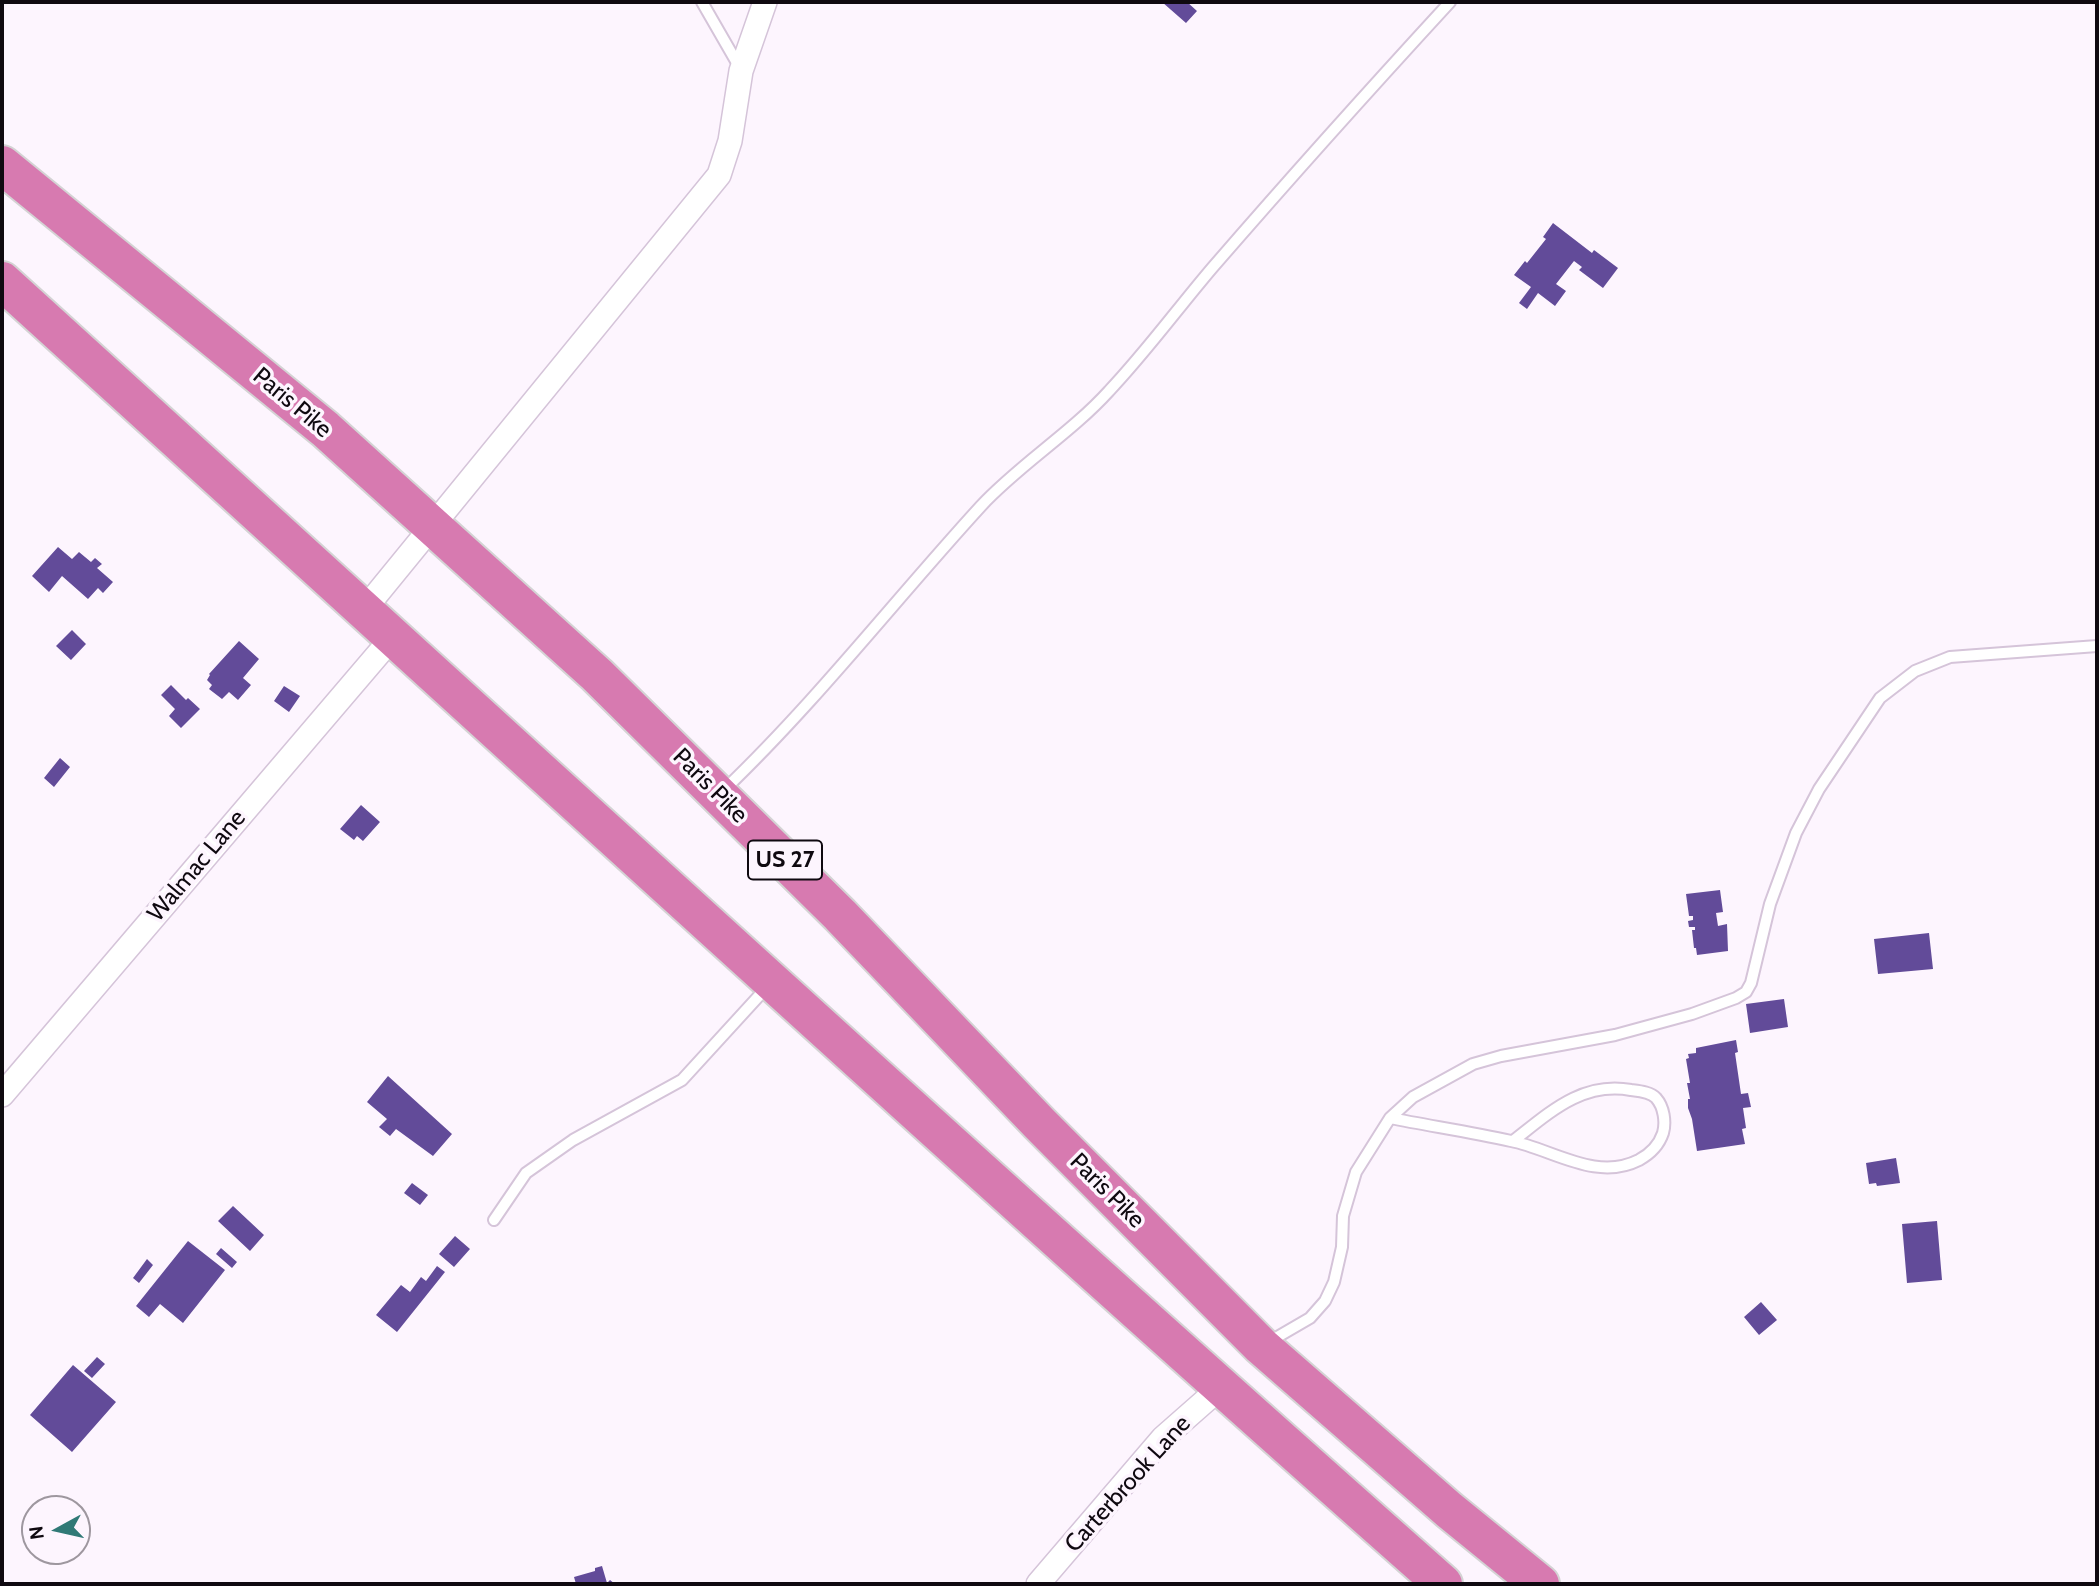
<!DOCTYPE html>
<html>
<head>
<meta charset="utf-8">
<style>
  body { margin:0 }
  #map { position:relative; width:2099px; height:1586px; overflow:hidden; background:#fdf5fe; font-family:Cabin,sans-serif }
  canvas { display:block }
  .frame { position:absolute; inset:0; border:4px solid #0f0910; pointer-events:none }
  .north { position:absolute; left:21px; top:1495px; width:70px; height:70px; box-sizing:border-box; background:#fdf5fe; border:2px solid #9e979f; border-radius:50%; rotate:262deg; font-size:19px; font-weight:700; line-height:28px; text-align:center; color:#0f0910 }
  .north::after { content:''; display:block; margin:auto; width:24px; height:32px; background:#307976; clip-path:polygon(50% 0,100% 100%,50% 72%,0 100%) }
</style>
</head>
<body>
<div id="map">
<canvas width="2099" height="1586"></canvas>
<div class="frame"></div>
<div class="north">N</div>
</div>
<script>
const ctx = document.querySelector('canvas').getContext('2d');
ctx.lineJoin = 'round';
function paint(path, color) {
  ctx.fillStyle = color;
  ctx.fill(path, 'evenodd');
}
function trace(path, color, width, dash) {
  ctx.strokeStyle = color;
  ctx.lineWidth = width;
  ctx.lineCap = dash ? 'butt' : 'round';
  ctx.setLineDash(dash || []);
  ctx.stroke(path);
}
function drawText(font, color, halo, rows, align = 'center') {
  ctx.font = font + ' Cabin,sans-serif';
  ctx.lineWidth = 7;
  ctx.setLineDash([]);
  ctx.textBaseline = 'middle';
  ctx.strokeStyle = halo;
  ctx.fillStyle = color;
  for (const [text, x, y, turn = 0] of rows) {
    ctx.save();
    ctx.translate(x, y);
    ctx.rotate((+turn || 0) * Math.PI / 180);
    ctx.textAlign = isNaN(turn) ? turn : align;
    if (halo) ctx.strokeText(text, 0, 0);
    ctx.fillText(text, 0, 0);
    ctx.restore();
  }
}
paint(new Path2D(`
  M1162,2H1187L1197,11L1186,23Z
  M1553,223L1592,253L1594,250L1618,268L1603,288L1579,270L1582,267L1574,261L1556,284L1566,291L1555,306L1538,293L1527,309L1519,303L1531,287L1514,275L1525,261L1527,263L1546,239L1543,237Z
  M58,547L72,559L79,552L91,562L95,558L102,564L97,568L113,582L103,593L98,588L88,599L62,576L49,592L32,576Z
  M72,630L86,644L71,660L56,646Z
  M239,641L259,659L243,678L251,685L238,700L229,692L222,699L209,689L212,685L207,680L210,675L209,674Z
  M171,685L186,700L188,698L200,709L181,728L169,716L175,709L161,695Z
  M284,686L300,696L289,712L274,701Z
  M60,758L70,767L54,787L44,778Z
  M361,805L380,822L363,841L357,836L354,840L340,829Z
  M1720,890L1723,912L1716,913L1718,926L1727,924L1728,951L1697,955L1696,948H1694L1692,930H1695V927H1689L1688,921L1693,920V916H1689L1686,894Z
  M1929,933L1933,969L1878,974L1874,939Z
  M1784,999L1788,1027L1750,1033L1746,1004Z
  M1736,1040L1738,1052L1735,1053L1741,1094L1748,1093L1751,1107L1743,1108L1746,1128L1742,1129L1745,1144L1697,1151L1692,1119L1688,1108V1099H1690L1687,1083H1690L1686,1059L1689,1058L1688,1054L1696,1053V1048Z
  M388,1076L452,1134L433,1156L396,1129L390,1136L379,1127L387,1119L367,1102Z
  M1896,1158L1900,1183L1877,1186L1876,1183L1869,1184L1866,1163Z
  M412,1183L428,1195L420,1205L404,1193Z
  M233,1206L264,1235L250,1251L218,1221Z
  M1937,1221L1942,1280L1907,1283L1902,1224Z
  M455,1236L470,1249L454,1267L439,1254Z
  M188,1241L225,1270L183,1323L160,1304L149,1317L136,1306Z
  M221,1248L237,1262L232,1268L216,1254Z
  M147,1259L153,1265L139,1283L133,1278Z
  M437,1266L445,1272L397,1332L376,1315L401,1285L410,1292L421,1277L426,1281Z
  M1761,1302L1777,1320L1759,1335L1744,1317Z
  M97,1357L105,1364L92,1378L84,1371Z
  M73,1365L116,1402L72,1452L30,1415Z
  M602,1566L607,1583L610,1580L615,1584H576L574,1577L595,1571V1568Z`), '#624b99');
const service = new Path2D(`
  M702,2L740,68
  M724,790C816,702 895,600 981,506C1019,465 1071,433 1109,391C1146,352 1178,308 1213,267C1291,177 1370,89 1450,2
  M1390,1118C1430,1126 1471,1132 1511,1141C1552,1149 1596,1182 1639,1160C1650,1154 1659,1145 1663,1133C1666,1122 1664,1107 1656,1098C1651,1092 1639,1091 1631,1090C1582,1081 1549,1113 1513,1141
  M494,1220L526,1173L573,1140L682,1080L768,986
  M1267,1343L1310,1318L1325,1301L1334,1282L1342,1247L1343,1216L1356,1172L1390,1118L1413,1097L1473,1064L1501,1056L1615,1035L1692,1014L1736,998L1746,992L1751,983L1770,904L1796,833L1819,789L1880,698L1915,671L1950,657L2097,646`);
const minor = new Path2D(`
  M363,611L719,175L730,141L741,71L765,2
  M2,1095L392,638
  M1038,1584L1163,1438L1221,1387`);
const trunk = new Path2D(`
  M2,165L325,429L597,675L840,915L1039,1123L1261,1346L1449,1510L1540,1584
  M2,281C481,716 958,1155 1443,1584`);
trace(service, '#d5c4d9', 14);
trace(minor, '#d5c4d9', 26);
trace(trunk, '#d4d3d4', 42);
trace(service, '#fff', 10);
trace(minor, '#fff', 23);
trace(trunk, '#d77ab0', 38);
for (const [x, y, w] of [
  [785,860,74]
]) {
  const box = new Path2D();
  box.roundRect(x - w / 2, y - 19.5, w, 39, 5);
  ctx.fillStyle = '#fdf5fe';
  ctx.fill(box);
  trace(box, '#0f0910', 2);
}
drawText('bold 23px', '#0f0910', null, [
  ["US 27",785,860]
]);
drawText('24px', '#0f0910', '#fdf5fe', [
  ["Paris Pike",292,403,40],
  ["Paris Pike",710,786,45],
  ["Walmac Lane",197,866,-50],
  ["Paris Pike",1107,1191,45],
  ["Carterbrook Lane",1128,1484,-48]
]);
</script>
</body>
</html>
